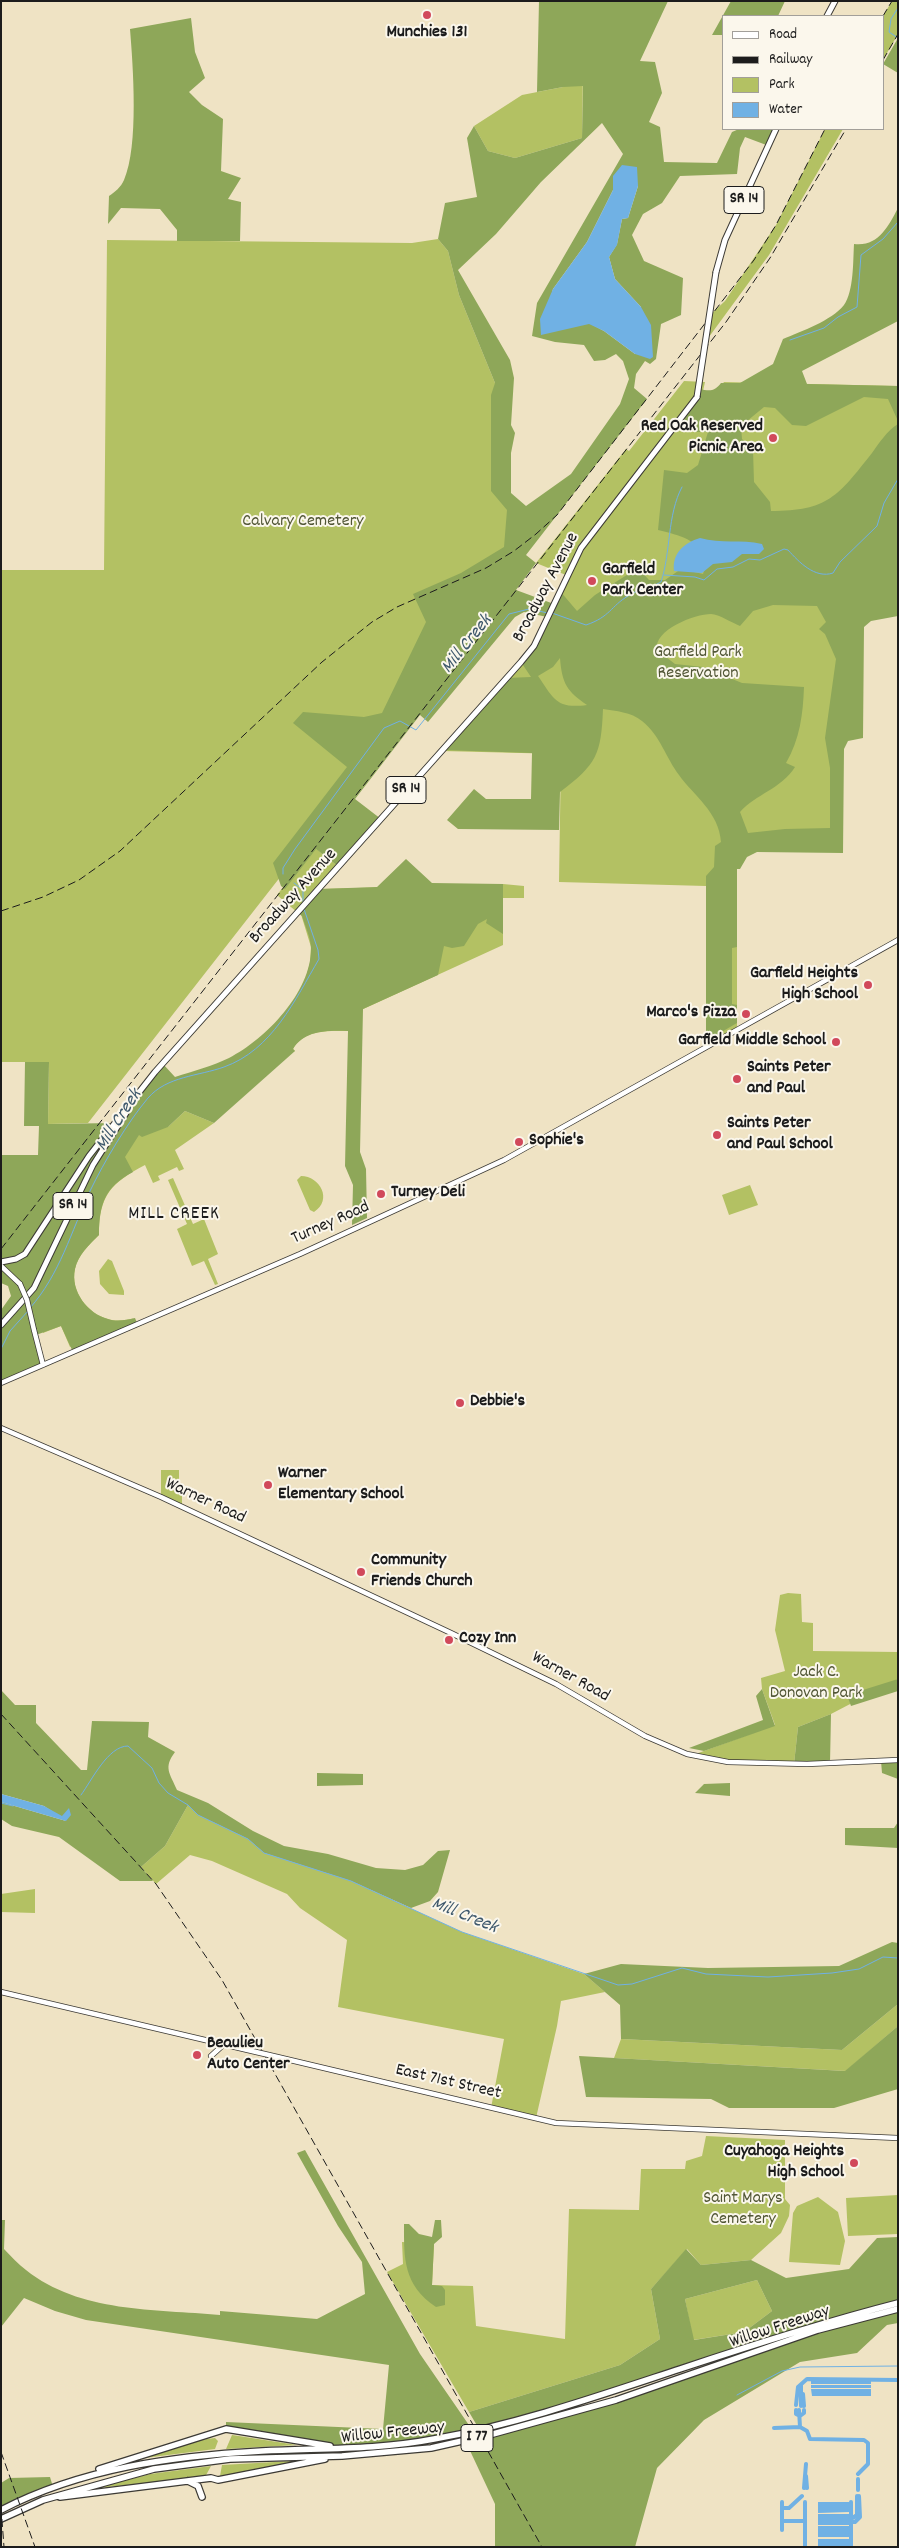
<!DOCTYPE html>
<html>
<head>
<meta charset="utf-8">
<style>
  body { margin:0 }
  #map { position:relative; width:899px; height:2548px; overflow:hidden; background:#efe3c4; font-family:Dekko,sans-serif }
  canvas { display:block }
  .frame { position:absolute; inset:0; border:2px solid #1c1c1c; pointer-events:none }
  .legend { position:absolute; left:722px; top:15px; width:162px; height:115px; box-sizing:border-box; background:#fbf7ec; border:1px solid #a29f99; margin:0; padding:6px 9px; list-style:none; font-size:15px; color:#1c1c1c }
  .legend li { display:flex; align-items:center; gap:10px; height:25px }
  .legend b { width:25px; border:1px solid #a29f99 }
</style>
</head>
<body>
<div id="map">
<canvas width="899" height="2548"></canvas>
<div class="frame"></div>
<ul class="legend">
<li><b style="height:6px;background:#fff"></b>Road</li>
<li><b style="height:6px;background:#1c1c1c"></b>Railway</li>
<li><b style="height:14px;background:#b3c163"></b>Park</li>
<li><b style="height:14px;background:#70b1e4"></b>Water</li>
</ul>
</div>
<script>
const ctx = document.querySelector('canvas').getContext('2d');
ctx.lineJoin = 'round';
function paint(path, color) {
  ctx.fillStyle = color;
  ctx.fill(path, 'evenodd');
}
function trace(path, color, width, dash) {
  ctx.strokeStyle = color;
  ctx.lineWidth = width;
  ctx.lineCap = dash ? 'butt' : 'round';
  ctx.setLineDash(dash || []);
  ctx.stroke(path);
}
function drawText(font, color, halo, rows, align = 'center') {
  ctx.font = font + ' Dekko,sans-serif';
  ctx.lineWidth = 4;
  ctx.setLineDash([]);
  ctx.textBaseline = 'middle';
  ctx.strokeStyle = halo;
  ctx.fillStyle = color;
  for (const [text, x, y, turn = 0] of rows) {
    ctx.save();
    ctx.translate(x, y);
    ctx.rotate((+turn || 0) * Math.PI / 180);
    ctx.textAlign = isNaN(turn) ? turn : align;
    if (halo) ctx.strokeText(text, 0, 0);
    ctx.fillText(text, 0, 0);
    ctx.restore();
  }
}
paint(new Path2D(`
  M892,1H898V34L883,60V16Z
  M583,69L582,138L515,158L488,151L474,126L522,95L563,87Z
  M825,129H843L769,255L706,341L710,315L725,301L776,225Z
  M438,239L448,251L459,295L495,383L498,486L526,555L381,748L88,1123L48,1124L49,1062H1V570H104L107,240L412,243Z
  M684,381L705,382L703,391H717L724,382L898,386V610L859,618L839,735V848L737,846V1030L706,1047V886L559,882L561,754L442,751L531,651L566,575L536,563L626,449L629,451Z
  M314,847L339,867L320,889L503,884L524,886V898H503V945L348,1016V1031C328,1031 304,1029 293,1049L295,1051L183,1093L168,1127L185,1111L214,1123L175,1150L184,1169L179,1171L177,1167L158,1176L160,1180L153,1183L145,1165C111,1183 99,1195 99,1235C89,1245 78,1255 75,1269C70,1291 88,1314 108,1319C117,1322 126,1320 135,1318L70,1347L61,1326L43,1333L42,1327L146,1094L250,1056L300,1000L310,963L311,947L300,911L298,913L277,895Z
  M301,1176C320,1176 333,1200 314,1212L310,1210L297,1180Z
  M173,1178L193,1224L204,1219L218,1254L208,1259L218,1284L215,1285L204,1261L192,1266L177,1229L187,1224L168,1180Z
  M750,1185L758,1205L729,1215L722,1195Z
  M108,1259L112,1261L124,1291V1295L109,1294L100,1284L99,1271Z
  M161,1470H179V1483H182V1507L161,1497Z
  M788,1593L801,1594L802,1622L813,1623V1651L898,1652V1679L831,1714L798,1727L794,1764L728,1762L693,1755L775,1725L762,1689L761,1678L785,1671L775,1630L780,1595Z
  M188,1805L198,1815L248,1839L264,1853L351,1881L462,1932L584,1974L605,1992L561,2001L557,2026L536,2118L491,2108L504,2039L338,2007L347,1940L300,1908L287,1894L212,1861L190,1855L156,1884L141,1867L165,1846Z
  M35,1889V1913L1,1912V1894Z
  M898,2004V2026L846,2071L614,2058L621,2039L842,2050Z
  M706,2136L785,2140V2199L790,2205L789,2216L781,2233L751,2260L701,2265L687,2249L651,2289L660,2339L620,2365L469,2412L387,2272L403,2264L402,2242L434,2244L432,2285L473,2286L476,2326L565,2339L569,2209L639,2210L641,2169H685L686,2161L702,2156Z
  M898,2195V2234L848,2236L846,2198Z
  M818,2197L838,2212L845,2241L840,2265L789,2262L793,2213L797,2206Z
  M757,2280L772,2311L744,2332L693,2340L685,2299Z
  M232,2435L297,2445L226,2449Z
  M215,2438L218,2441L215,2449L137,2459L199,2440Z
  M292,2461V2463L220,2476L222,2465Z
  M211,2466L205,2477L97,2488L150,2474Z`), '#b3c163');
paint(new Path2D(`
  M539,1H668L640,61L655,62L662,93L649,122L660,127L664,162L717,163L732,132L739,129H776L769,146L745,137L740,148L737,174L680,176L662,203L643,214L632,235L644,261L683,278L681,315L661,324L656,359L650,364L645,361L636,374L634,388L647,399L526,555L536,563L516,590L554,604L560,591L577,611L595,595L638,568L649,580H665L681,569L703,574L707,562C697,538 681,536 658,530L664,470L687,473L698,465L708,432H694L680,420L697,397L699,389C710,391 714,392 721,383H740L773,364L783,339C802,331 831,321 844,305C854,291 853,260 854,244C878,247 888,227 898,208V321L802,371L807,384L898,386V421L888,399L864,397L806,426L792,425L775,408L764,407L741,426L742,439L753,450L754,482L770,502L771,511C828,511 838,496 872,453C879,443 887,431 898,424V616L871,621L864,627L863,738L848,741L844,749L843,853L757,852L747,857L740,869H737V947L732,948V1004L737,1005V1023L706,1041V876L714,867L715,846L721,842C719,812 694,796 679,775C666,758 660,735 642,721C631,712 616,711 603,709C601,755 597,764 560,792L559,830L458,829L447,820L474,789L486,799H531L532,753L442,750L507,678L531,677L521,662L534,646L547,617L524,612L515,617L428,722L420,715L355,799L381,819L339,867L316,849L285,889L281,886L273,863L347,767L293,723L303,712L364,717L382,713L426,622L413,594L461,573L504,547L507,510L491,491V395L495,383L459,295L448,251L438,239L445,203L477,197L467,138L474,126L488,151L515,158L582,138L583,86L563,87L537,92ZM602,123L623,154L537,303L532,336L555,342L584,345L594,361L605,360L616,354L623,361L629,379L620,404L571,474L526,506L511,493V453L515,433L511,425L514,378L510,360L458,270L496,234L541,182ZM613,176L638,186L628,218L622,219L617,244L609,257L615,279L641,307L635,354L604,331L589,323L541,334L553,289L587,242L613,190ZM773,605L817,606L826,622L819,629L825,634L836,659L825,738L830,768V828L785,829L748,833L740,812C756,794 781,789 795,767L786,763C800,739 803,714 804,687L742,683L703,667L675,664L657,650C653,630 695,614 711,614C719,614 732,623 740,626L753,611ZM560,658C562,684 567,691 587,705C556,709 554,699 538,676L553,667Z
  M731,1H785L778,16H723V35H712Z
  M191,18L195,52L205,78L189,92L202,105L223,119L221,171L241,178L228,199L241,202L240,241H177V230L160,209L121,208L108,224L109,196C115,192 121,187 124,180C139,146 133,66 130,29Z
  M898,38V73L883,64Z
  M406,859L432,883L503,884V934L486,923L487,919L478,924L464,946L452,948L444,946L438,975L363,1009L360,1152L366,1169L367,1218L352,1225L353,1185L345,1166L348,1031C329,1030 304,1030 293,1049L295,1051L214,1123L185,1111L168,1127L142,1137L139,1135L125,1157L133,1172C105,1187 99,1204 99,1235C89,1245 78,1255 75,1269C70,1291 88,1314 108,1319C117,1322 126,1320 135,1318L137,1323L73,1352L61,1326L36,1335L43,1365L1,1383V1310L11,1296L8,1286L1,1283V1155H38L39,1126H24L25,1062H49L48,1124L114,1123L163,1064L175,1077C193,1071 213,1066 229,1058C266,1039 311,992 311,949C311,938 305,926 302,916L298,913L319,889L377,887Z
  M898,1679V1691L851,1706L847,1695Z
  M762,1689L775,1726L704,1751L689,1748L763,1720L756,1696Z
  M1,1690L15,1705H36V1723L81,1770H87L92,1721L149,1722L148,1737L175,1752C163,1768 170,1773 177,1790L208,1803L253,1831L284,1846L328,1854L376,1868L405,1870L423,1865L438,1851L450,1850L438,1892L430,1901L411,1908L351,1881L264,1853L248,1839L198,1815L188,1805L165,1846L141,1867L153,1881H120L59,1837L12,1826L1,1819V1802L66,1821L44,1806L1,1794Z
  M831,1714L830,1763L794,1764L798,1727Z
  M898,1760V1779L882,1773L881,1761Z
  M317,1773L363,1774V1785L317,1786Z
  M730,1783V1796L695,1793L704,1784Z
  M898,1822V1848L845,1845V1828H894Z
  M892,1942L898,1943V2004L842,2050L621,2039L620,2005L584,1974L621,1964L708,1968L839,1966Z
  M898,2026V2089L834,2108H729L711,2099L586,2097L579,2056L845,2071Z
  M305,2150L420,2354L473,2431L431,2440L347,2448L226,2429V2422L383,2429L389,2365L86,2320L55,2311L24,2298L1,2327V2220H5L4,2249C11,2256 18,2264 26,2270C80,2313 155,2309 220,2315V2311L317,2319L365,2294L362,2262L338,2226L297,2153Z
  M435,2220H441L442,2237L434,2244L432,2285L442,2286L445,2290V2305L436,2307C403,2285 404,2258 404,2224H409L419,2234L432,2237Z
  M898,2237V2303L817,2324L579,2403L479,2429L469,2412L620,2365L660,2339L651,2289L686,2249L701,2265L751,2260L786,2278L849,2269L877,2238ZM757,2280L772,2311L744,2332L694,2340L685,2299Z
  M898,2309V2323L887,2325L857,2353L800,2362L704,2420L657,2468L635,2547H495V2504L465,2440L547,2421L818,2330Z
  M50,2477L53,2487L1,2510V2483L9,2478Z`), '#8ea759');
paint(new Path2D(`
  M622,165L637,167L638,186L628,218L622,219L617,245L609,257L615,279L641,307L651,325L653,357L650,359L635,354L604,331L589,324L541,335L540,319L553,289L587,242L613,190V176Z
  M700,538C721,544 741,539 762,544L764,549L759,554H742L732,562L713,564L702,573L674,571C672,553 684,543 700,538Z
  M1,1794L44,1806L62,1816L69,1808L71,1815L66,1821L1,1802Z
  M811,2380H871V2384H811Z
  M811,2385H871V2388H811Z
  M811,2389H871V2396H812Z
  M818,2502H849V2512L818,2513Z
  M818,2514H849V2525H818Z
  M818,2526H849V2537H818Z
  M818,2539H849V2547H818Z`), '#70b1e4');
trace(new Path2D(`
  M898,8L891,19L889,32L898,38
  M790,340L824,328L838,317L857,307L861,255L883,239L898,222
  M664,575L695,577L704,580L717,569L733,567L749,559L760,560L784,549L788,550C799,562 815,579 833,573L840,562L877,526L884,503L898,479
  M552,613L586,625C610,617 611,606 628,596C638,589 650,588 661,582C671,552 667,515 682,487
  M283,874V868L295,849L384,728L400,721L416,730L509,614L529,609L548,613
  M294,883L303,890V903
  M30,1308C60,1274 71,1232 90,1191C104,1162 127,1123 148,1098C167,1076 199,1076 224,1067C272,1050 295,1000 319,959L318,950L304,909
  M1,1349L10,1331L28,1311
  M81,1795C92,1780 108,1746 128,1746L152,1768L159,1783L168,1793L188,1805L198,1815L248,1839L264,1853L351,1881L462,1932L618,1985L632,1984L682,1968L706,1974L768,1977L832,1973L859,1969L883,1957L898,1958
  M1,1803L13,1806
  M737,2395L782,2371L800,2367L898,2366`), '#70b1e4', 1);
trace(new Path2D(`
  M801,2385V2406
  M803,2394L804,2406
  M796,2405L798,2387L807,2379L898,2380
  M796,2410V2414L800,2416
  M799,2410L800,2427L807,2431L810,2439L864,2440L868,2443V2464L858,2474
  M800,2416L804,2413V2410
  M774,2428L800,2427
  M806,2476L807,2488
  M804,2488L806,2464
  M858,2490V2479
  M782,2502V2530
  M782,2508H789L802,2496
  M851,2519L857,2515V2496
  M782,2521H805
  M851,2522H855L860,2517L859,2496
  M805,2547V2502
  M851,2547V2502`), '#70b1e4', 4);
const secondary = new Path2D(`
  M1,1266L20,1284
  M34,1330L43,1365
  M1,1383L300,1254L504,1160L898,940
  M1,1428L161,1497L451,1633L556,1684L645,1736L687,1754L728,1762L807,1764L898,1760
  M1,1992L256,2052
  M269,2055L556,2123L898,2138
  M211,2056L222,2046`);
const primary = new Path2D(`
  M827,16L835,1
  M716,272L725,240L776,129
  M1,1262L16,1259L25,1254L89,1156L155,1072L521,662L534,646L581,548L697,397
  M1,1325L34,1288L93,1165L126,1113`);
const motorway = new Path2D(`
  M99,2469L226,2429L330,2446
  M188,2481L198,2486L202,2497
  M60,2497L211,2478L218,2480L325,2459
  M1,2510C82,2468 173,2456 262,2451C319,2448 378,2450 434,2439C518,2424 598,2396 680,2369C752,2345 824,2322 898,2303
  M1,2519L43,2500L154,2469L230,2459L342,2456L431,2448L493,2434L616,2400L818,2330L898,2309`);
trace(secondary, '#3c3a35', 6);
trace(primary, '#3c3a35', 7);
trace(motorway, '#3c3a35', 8);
trace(secondary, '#fff', 4.5);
trace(primary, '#fff', 5);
trace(motorway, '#fff', 5.5);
trace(new Path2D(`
  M883,16L892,1
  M883,60L898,34
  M1,911L43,897L79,880L120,851L322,662L372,622L397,607L486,568L514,551L536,534L557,515L754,260L776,225L825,129
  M1,1249L726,322L770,258L846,129
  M1,1714L156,1884L222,1980L542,2547
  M1,2452L35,2547
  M1,2507L4,2547`), '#1c1c1c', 1, [8, 4]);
const secondaryBridge = new Path2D(`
  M20,1284L27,1300L34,1330
  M256,2052L269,2055`);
const primaryBridge = new Path2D(`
  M697,397L716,272`);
trace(secondaryBridge, '#3c3a35', 6, []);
trace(primaryBridge, '#3c3a35', 7, []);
trace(secondaryBridge, '#fff', 4.5);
trace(primaryBridge, '#fff', 5);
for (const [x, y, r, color] of [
  [427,15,5,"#d1495b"],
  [773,438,5,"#d1495b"],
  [592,581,5,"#d1495b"],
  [868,985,5,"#d1495b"],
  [746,1014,5,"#d1495b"],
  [836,1042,5,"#d1495b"],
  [737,1079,5,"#d1495b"],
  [717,1135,5,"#d1495b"],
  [519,1142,5,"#d1495b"],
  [381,1194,5,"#d1495b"],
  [460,1403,5,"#d1495b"],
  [268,1485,5,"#d1495b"],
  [361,1572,5,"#d1495b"],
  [449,1640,5,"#d1495b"],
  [197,2055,5,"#d1495b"],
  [854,2163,5,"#d1495b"]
]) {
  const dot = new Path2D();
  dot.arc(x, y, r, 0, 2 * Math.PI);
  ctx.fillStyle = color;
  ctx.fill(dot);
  trace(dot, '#fbf7ec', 2);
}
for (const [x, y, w] of [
  [744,200,40],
  [406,790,40],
  [73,1206,40],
  [477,2438,32]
]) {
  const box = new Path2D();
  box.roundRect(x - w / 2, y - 13.5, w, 27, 4);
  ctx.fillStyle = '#fbf7ec';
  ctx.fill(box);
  trace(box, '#1c1c1c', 1);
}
drawText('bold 16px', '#1c1c1c', null, [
  ["SR 14",744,200],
  ["SR 14",406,790],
  ["SR 14",73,1206],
  ["I 77",477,2438]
]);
drawText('bold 18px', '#1c1c1c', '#fbf7ec', [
  ["Munchies 131",427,34,"center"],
  ["Red Oak Reserved",763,428,"right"],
  ["Picnic Area",763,449,"right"],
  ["Garfield",602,571],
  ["Park Center",602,592],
  ["Garfield Heights",858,975,"right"],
  ["High School",858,996,"right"],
  ["Marco's Pizza",736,1014,"right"],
  ["Garfield Middle School",826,1042,"right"],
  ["Saints Peter",747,1069],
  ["and Paul",747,1090],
  ["Saints Peter",727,1125],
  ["and Paul School",727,1146],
  ["Sophie's",529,1142],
  ["Turney Deli",391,1194],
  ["Debbie's",470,1403],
  ["Warner",278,1475],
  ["Elementary School",278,1496],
  ["Community",371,1562],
  ["Friends Church",371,1583],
  ["Cozy Inn",459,1640],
  ["Beaulieu",207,2045],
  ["Auto Center",207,2066],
  ["Cuyahoga Heights",844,2153,"right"],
  ["High School",844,2174,"right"]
], 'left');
drawText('18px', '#515635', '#fbf7ec', [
  ["Calvary Cemetery",303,523],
  ["Garfield Park",698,654],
  ["Reservation",698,675],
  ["Jack C.",816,1674],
  ["Donovan Park",816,1695],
  ["Saint Marys",743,2200],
  ["Cemetery",743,2221]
]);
drawText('18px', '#1c1c1c', '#fbf7ec', [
  ["Broadway Avenue",547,588,-62],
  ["Broadway Avenue",294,897,-48],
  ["Turney Road",331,1224,-24],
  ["Warner Road",205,1502,25],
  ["Warner Road",570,1678,29],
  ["East 71st Street",448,2083,13],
  ["Willow Freeway",780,2328,-18],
  ["Willow Freeway",393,2434,-6]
]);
drawText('italic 19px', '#3e586c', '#fbf7ec', [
  ["Mill Creek",468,645,-51],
  ["Mill Creek",120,1121,-57],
  ["Mill Creek",464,1917,22]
]);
ctx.letterSpacing = '1px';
drawText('19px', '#1c1c1c', '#fbf7ec', [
  ["MILL CREEK",174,1215]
]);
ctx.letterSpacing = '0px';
</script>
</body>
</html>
